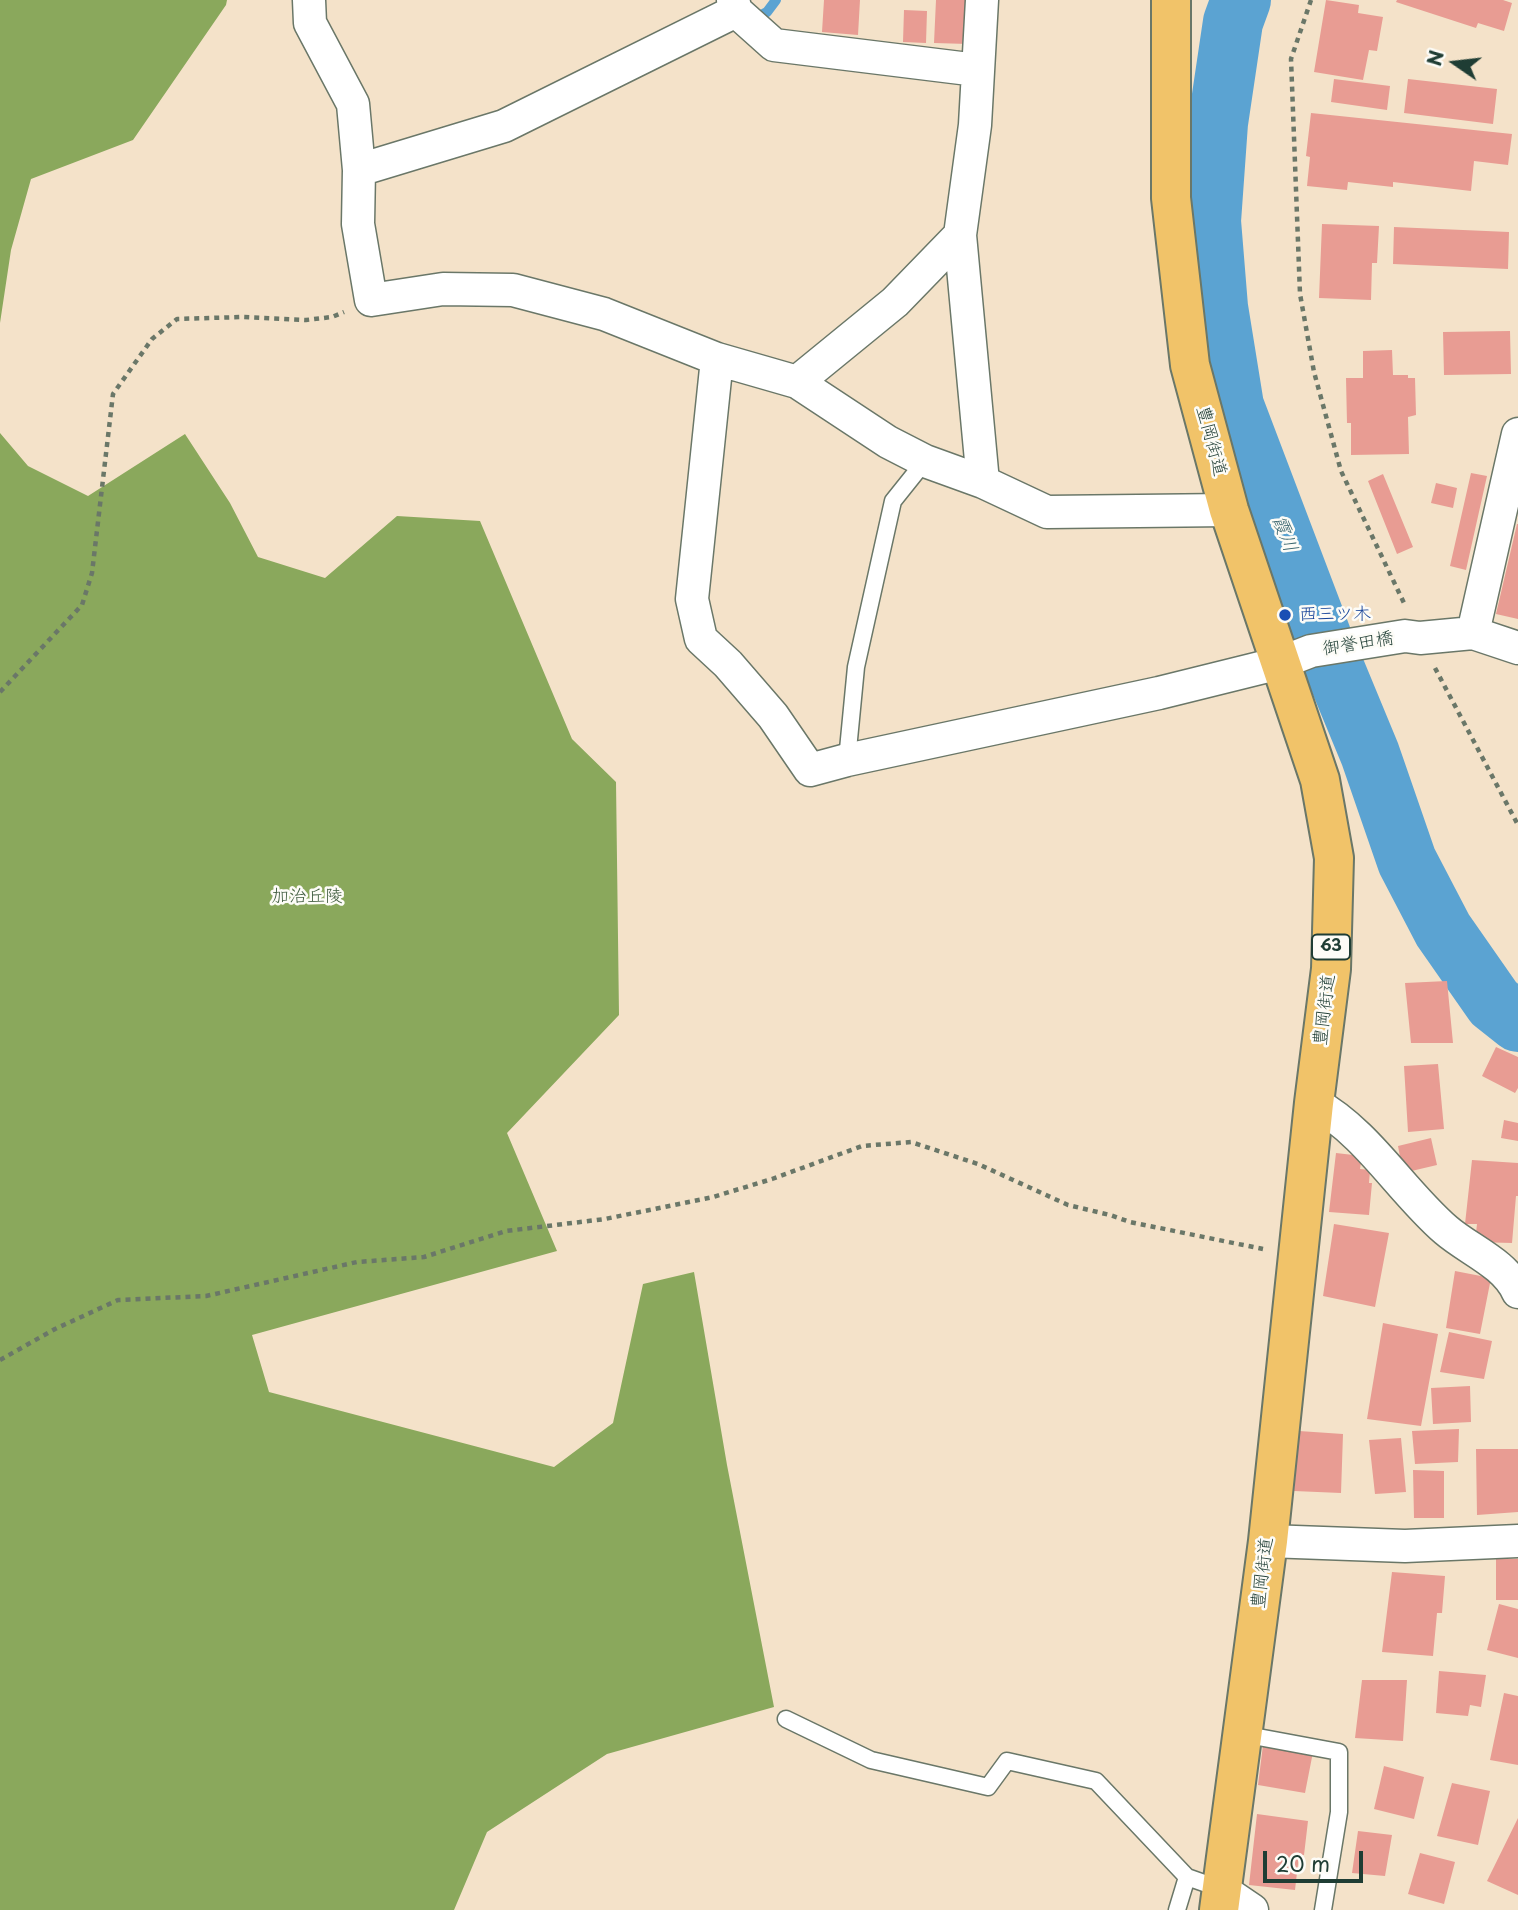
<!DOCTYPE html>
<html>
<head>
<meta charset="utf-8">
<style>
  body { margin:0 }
  #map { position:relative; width:1518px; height:1910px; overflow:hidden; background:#f4e2c9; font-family:"Playpen Sans",sans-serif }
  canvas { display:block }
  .north { position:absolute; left:1420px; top:28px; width:70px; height:70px; -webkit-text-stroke:5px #fdfcf7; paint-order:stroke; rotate:284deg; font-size:19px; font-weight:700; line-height:28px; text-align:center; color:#1f3d34 }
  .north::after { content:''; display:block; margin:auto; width:24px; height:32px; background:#1f3d34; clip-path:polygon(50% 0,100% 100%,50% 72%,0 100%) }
  .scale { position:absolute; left:1263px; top:1851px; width:100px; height:32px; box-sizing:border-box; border:4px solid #1f3d34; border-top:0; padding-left:9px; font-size:21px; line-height:24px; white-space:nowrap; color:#1f3d34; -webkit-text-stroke:5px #fdfcf7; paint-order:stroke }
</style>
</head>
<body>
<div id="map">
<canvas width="1518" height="1910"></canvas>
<div class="north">N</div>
<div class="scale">20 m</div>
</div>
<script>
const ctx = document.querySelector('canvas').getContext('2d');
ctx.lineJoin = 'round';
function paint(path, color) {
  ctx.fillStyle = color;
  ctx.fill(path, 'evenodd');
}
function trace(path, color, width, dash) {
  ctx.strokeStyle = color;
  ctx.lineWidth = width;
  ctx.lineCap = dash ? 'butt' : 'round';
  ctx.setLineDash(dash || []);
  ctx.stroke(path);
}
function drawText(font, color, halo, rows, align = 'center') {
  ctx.font = font + ' "Playpen Sans","Klee One",sans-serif';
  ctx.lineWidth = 5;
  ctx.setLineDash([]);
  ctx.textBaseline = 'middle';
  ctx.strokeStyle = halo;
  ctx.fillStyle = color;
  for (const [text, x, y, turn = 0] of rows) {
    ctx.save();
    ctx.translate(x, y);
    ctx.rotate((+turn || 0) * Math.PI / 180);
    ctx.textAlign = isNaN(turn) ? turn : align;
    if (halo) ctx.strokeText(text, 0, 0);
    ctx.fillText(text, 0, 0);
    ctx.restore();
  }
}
paint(new Path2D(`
  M0,0H227L226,5L133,140L31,179L11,250L0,323Z
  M0,433L28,466L88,496L185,434L230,503L258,557L325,578L397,516L480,521L572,739L616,782L619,1015L507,1133L557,1251L252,1335L269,1392L554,1467L613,1423L643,1284L694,1272L727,1465L774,1707L607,1754L487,1832L454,1910H0Z`), '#8aa85c');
trace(new Path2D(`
  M752,20L767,12L776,0`), '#5ba3d2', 10);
trace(new Path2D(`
  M1241,0L1233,22L1218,123L1211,221L1218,307L1234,406L1322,638L1370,754L1407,861L1443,930L1494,1003L1518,1022`), '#5ba3d2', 60);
paint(new Path2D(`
  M824,0H860L858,35L822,32Z
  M936,0H970L968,44L934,43Z
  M1326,0L1359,5L1358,13L1383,17L1377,51L1369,50L1363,80L1314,72Z
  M1397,0H1503L1512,3L1504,31L1478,23L1476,28L1396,2Z
  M904,10L927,11L926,43L903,42Z
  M1334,79L1390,86L1387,110L1331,102Z
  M1408,79L1497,89L1493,124L1404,113Z
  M1311,113L1512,134L1508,165L1474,161L1471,191L1393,182V187L1348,182L1347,190L1307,186L1310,157L1306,156Z
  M1322,224L1379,226L1377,263H1372L1371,300L1319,298Z
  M1394,227L1509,232L1508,269L1393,264Z
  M1510,331L1511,374L1444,375L1443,332Z
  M1392,350L1393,375H1408V378H1415L1416,415L1408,417L1409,454L1351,455V423H1347L1346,378H1363V351Z
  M1471,473L1487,476L1466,570L1450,566Z
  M1383,474L1413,547L1397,554L1368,481Z
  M1436,483L1457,488L1453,508L1431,503Z
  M1517,524H1518V619L1496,614Z
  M1447,981L1453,1043H1411L1405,983Z
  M1496,1047L1518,1057V1088L1515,1093L1482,1076Z
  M1438,1064L1444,1129L1408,1132L1404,1066Z
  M1504,1120L1518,1123V1141L1501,1138Z
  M1431,1138L1437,1165L1403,1173L1398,1146Z
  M1336,1153L1362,1156L1360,1169L1370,1170L1369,1183H1372L1369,1215L1329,1212Z
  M1472,1160L1518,1163V1196H1516L1512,1243L1475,1242L1477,1224H1465Z
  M1334,1224L1389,1233L1375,1307L1323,1296Z
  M1455,1271L1491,1278L1480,1334L1446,1328Z
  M1383,1323L1438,1334L1421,1426L1367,1419Z
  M1449,1332L1492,1341L1484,1379L1440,1372Z
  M1470,1386L1471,1422L1433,1424L1431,1388Z
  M1459,1429L1458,1462L1415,1464L1412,1431Z
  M1299,1431L1343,1434L1341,1493L1294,1491Z
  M1401,1438L1406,1492L1375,1494L1369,1440Z
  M1476,1449H1518V1512L1477,1515Z
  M1413,1470L1444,1471V1518H1414Z
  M1496,1559H1518V1600H1496Z
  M1392,1572L1445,1576L1442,1613H1437L1433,1656L1382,1652Z
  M1499,1604L1518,1609V1658L1487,1650Z
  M1439,1671L1486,1675L1481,1707L1470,1705L1468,1716L1436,1713Z
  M1362,1680H1407L1403,1741L1355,1738Z
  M1504,1693L1518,1696V1765L1490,1760Z
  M1263,1745L1313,1752L1305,1793L1258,1785Z
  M1384,1766L1424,1777L1414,1819L1374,1809Z
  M1452,1783L1490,1791L1478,1845L1437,1836Z
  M1257,1814L1308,1821L1304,1855H1299L1295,1890L1249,1885Z
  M1518,1818V1895L1487,1881Z
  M1358,1831L1392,1835L1385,1876L1352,1873Z
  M1420,1853L1455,1862L1444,1904L1408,1894Z`), '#e89c93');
const service = new Path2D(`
  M847,760L856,667L893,501L925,461
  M786,1719L871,1760L988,1787L1007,1761L1096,1781L1187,1877
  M1242,1734L1339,1752V1812L1323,1910
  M1177,1910L1187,1877L1221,1889`);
const minor = new Path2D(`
  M309,0L310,23L353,104L359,170L358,224L371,300L443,289L513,290L604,314L717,359L797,382L888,442L925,461L983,482L1047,512L1229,510
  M733,0L736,11L774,45L977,70
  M359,170L504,126L736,11
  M960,235L983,482
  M717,359L692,599L701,639L728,664L773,716L810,770L847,760L1159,693L1280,663L1311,651L1405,636L1420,638L1473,633L1518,648
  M797,382L895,302L960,235L975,125L982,0
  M1473,633L1518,434
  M1314,1103C1368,1133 1400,1190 1446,1230C1469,1250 1505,1263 1518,1292
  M1268,1541L1405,1546L1518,1541
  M1221,1889L1252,1910`);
const primary = new Path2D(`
  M1171,0V198L1190,365L1229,510L1320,780L1334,858L1331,969L1314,1103L1268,1541L1219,1910`);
trace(service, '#6a7768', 19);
trace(minor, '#6a7768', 35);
trace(primary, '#6a7768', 42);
trace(new Path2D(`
  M1311,0L1291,59L1300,294L1314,372L1341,471L1404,603
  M1435,668L1518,825
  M0,692L82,605L92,573L113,394L152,339L177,319L242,317L306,320L332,317L344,312
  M0,1360L55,1329L118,1300L206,1296L357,1262L424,1257L506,1231L605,1219L713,1197L772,1179L862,1146L911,1142L978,1164L1068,1205L1110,1215L1130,1222L1263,1249`), '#6a7768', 4.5, [5, 5]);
trace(service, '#fff', 16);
trace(minor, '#fff', 32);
trace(primary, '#f1c369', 38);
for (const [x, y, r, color] of [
  [1285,615,7,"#1a4fb4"]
]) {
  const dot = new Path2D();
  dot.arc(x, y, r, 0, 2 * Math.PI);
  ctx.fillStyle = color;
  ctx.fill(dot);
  trace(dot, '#fdfcf7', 2.5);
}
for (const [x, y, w] of [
  [1331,947,38]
]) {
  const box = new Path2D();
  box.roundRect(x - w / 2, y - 12.5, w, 25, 5);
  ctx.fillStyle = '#fdfcf7';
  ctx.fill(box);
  trace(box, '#1f3d34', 2);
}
drawText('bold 16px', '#1f3d34', null, [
  ["63",1331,947]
]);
drawText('18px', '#1f3d34', '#fdfcf7', [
  ["豊岡街道",1211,441,75],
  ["御誉田橋",1358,644,-9],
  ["豊岡街道",1325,1010,-83],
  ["豊岡街道",1263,1573,-83]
]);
drawText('18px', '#164399', '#fdfcf7', [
  ["西三ツ木",1299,615]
], 'left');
drawText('18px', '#425e41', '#fdfcf7', [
  ["加治丘陵",307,897]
]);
drawText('italic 19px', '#34616b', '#fdfcf7', [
  ["霞川",1284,534,69]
]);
</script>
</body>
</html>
